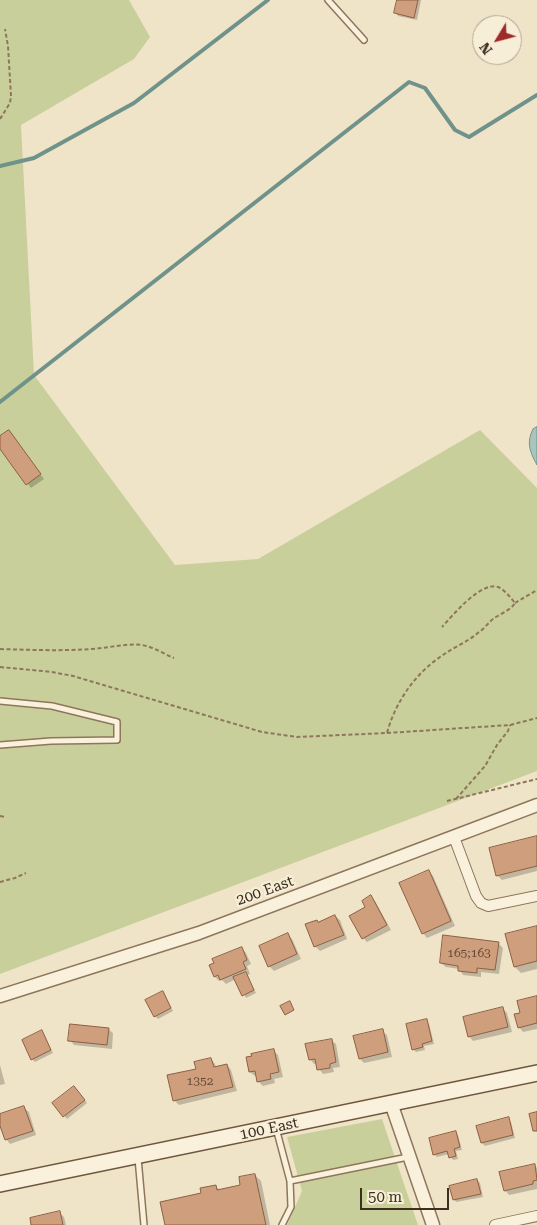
<!DOCTYPE html>
<html>
<head>
<meta charset="utf-8">
<style>
  body { margin:0 }
  #map { position:relative; width:537px; height:1225px; overflow:hidden; background:#f0e4c8; font-family:"Roboto Serif",serif }
  canvas { display:block }
  .north { position:absolute; left:472px; top:15px; width:50px; height:50px; box-sizing:border-box; background:#f7eed8; border:1px solid #ada18e; border-radius:50%; rotate:233deg; font-size:14px; font-weight:700; line-height:20px; text-align:center; color:#3d2e20 }
  .north::after { content:''; display:block; margin:auto; width:18px; height:22px; background:#9e2a2b; clip-path:polygon(50% 0,100% 100%,50% 72%,0 100%) }
  .scale { position:absolute; left:360px; top:1188px; width:89px; height:22px; box-sizing:border-box; border:2px solid #3d2e20; border-top:0; padding-left:6px; font-size:15px; line-height:18px; white-space:nowrap; color:#3d2e20; -webkit-text-stroke:4px #f7eed8; paint-order:stroke }
</style>
</head>
<body>
<div id="map">
<canvas width="537" height="1225"></canvas>
<div class="north">N</div>
<div class="scale">50 m</div>
</div>
<script>
const ctx = document.querySelector('canvas').getContext('2d');
ctx.lineJoin = 'round';
function paint(path, color) {
  ctx.fillStyle = color;
  ctx.fill(path, 'evenodd');
}
function trace(path, color, width, dash) {
  ctx.strokeStyle = color;
  ctx.lineWidth = width;
  ctx.lineCap = dash ? 'butt' : 'round';
  ctx.setLineDash(dash || []);
  ctx.stroke(path);
}
function drawText(font, color, halo, rows, align = 'center') {
  ctx.font = font + ' "Roboto Serif",serif';
  ctx.lineWidth = 4.5;
  ctx.setLineDash([]);
  ctx.textBaseline = 'middle';
  ctx.strokeStyle = halo;
  ctx.fillStyle = color;
  for (const [text, x, y, turn = 0] of rows) {
    ctx.save();
    ctx.translate(x, y);
    ctx.rotate((+turn || 0) * Math.PI / 180);
    ctx.textAlign = isNaN(turn) ? turn : align;
    if (halo) ctx.strokeText(text, 0, 0);
    ctx.fillText(text, 0, 0);
    ctx.restore();
  }
}
paint(new Path2D(`
  M0,0H129L150,37L134,59L21,125L34,375L175,565L258,559L480,430L537,488V771L0,974Z
  M382,1119L418,1225H287L302,1191L287,1137Z`), '#c9cf9b');
const water = new Path2D(`
  M537,427V465C530,452 526,443 533,429Z`);
paint(water, '#a9c4bc');
trace(water, '#6f938a', 1);
paint(new Path2D(`
  M399,0H421L417,20L398,16L396,13Z
  M13,436L44,479L31,488L0,447V438Z
  M537,837V871L502,880L497,875Z
  M428,871L433,876L455,926L427,938L423,933Z
  M371,897L375,901L391,930L367,942L363,938Z
  M335,916L340,920L347,939L320,951L315,946L318,923Z
  M537,927V969L521,973L515,967Z
  M287,934L292,939L301,959L274,971L269,966Z
  M498,943L503,948L499,974L481,972V977L463,975L459,969L446,967L441,963Z
  M242,948L246,953L251,964L247,966L250,974L247,975L256,993L246,998L236,979L226,984L222,980L219,981L215,977L210,965Z
  M165,996L173,1011L158,1019L155,1016Z
  M537,998V1029L523,1032L519,1027L522,1014Z
  M503,1009L507,1013L512,1032L473,1041L469,1036Z
  M426,1021L429,1024L434,1044L424,1046L425,1050L416,1052L413,1049Z
  M108,1029L113,1033L112,1049L74,1045L70,1040Z
  M382,1031L387,1035L392,1057L364,1063L360,1059Z
  M42,1032L53,1053L35,1062L32,1059Z
  M331,1040L336,1044L340,1067L333,1068L334,1072L323,1074L319,1069L317,1063L314,1064L310,1059Z
  M274,1051L278,1055L283,1077L274,1079L275,1083L263,1086L258,1081L257,1076H255L250,1072L247,1058Z
  M211,1059L215,1064L216,1067L227,1065L231,1070L237,1091L179,1105L174,1100L197,1069Z
  M0,1065L5,1084L0,1085Z
  M77,1090L87,1103L67,1119L54,1103Z
  M24,1108L29,1112L36,1135L10,1144L6,1139L0,1122V1116Z
  M508,1119L511,1122L515,1138L485,1146L482,1143L478,1127Z
  M455,1132L458,1135L462,1150L456,1151L458,1159L453,1160L449,1154L437,1157L434,1154Z
  M535,1166L537,1168V1189L509,1195L505,1190Z
  M255,1175L261,1181L270,1225H166L202,1194L215,1186L220,1190L242,1186Z
  M477,1180L480,1183L483,1197L456,1202L454,1199Z
  M59,1212L64,1217L66,1225H33Z`), '#0003');
trace(new Path2D(`
  M0,166L34,158L134,103L268,0
  M0,402L409,82L425,88L455,130L469,137L537,95`), '#6f938a', 4);
const building = new Path2D(`
  M397,0H418L414,18L394,13Z
  M9,430L41,474L26,485L0,449V436Z
  M537,836V866L496,876L489,848Z
  M429,870L451,921L422,934L399,883Z
  M371,895L387,925L362,939L349,916L365,907L362,901Z
  M335,915L344,935L314,947L305,924L317,920L318,922Z
  M537,926V961L514,967L505,934Z
  M288,933L297,954L268,967L259,946Z
  M443,935L499,942L495,970L477,968V973L458,971V966L440,963Z
  M242,947L247,960L243,962L246,969L220,980L218,975L214,977L209,965L214,963L212,959Z
  M246,972L254,990L242,996L233,977Z
  M163,991L171,1008L154,1017L145,1000Z
  M537,996V1023L518,1028L514,1014L520,1013L517,1001Z
  M290,1001L294,1010L285,1015L280,1006Z
  M503,1007L508,1027L468,1037L463,1017Z
  M427,1019L432,1041L422,1044L423,1047L412,1050L406,1024Z
  M70,1024L109,1028L107,1045L68,1041Z
  M383,1029L388,1052L359,1059L353,1036Z
  M42,1030L51,1050L31,1060L22,1040Z
  M332,1039L336,1062L330,1064V1068L317,1070L315,1059L309,1060L305,1044Z
  M274,1049L279,1072L270,1074L271,1079L257,1082L255,1071L249,1072L246,1057L252,1056L251,1054Z
  M211,1058L214,1067L227,1064L233,1087L173,1101L167,1075L196,1069L194,1062Z
  M74,1086L85,1100L63,1117L52,1103Z
  M24,1106L33,1131L5,1140L0,1126V1114Z
  M537,1112V1131H533L529,1114Z
  M509,1117L513,1135L481,1143L476,1126Z
  M456,1131L460,1147L454,1149L456,1156L449,1158L447,1151L433,1155L429,1138Z
  M535,1164L537,1180L533,1181V1184L504,1191L499,1172Z
  M255,1174L266,1225H165L160,1202L201,1193L200,1188L216,1185L217,1190L240,1185L239,1177Z
  M477,1179L481,1194L453,1200L449,1186Z
  M60,1211L63,1225H31L30,1218Z`);
paint(building, '#cf9f7d');
trace(building, '#8d5f41', 1);
const service = new Path2D(`
  M328,0L364,40
  M0,701L52,706L117,722V740L51,741L0,745
  M276,1128L290,1181
  M138,1158L144,1225
  M282,1225L291,1207L290,1181L408,1157`);
const minor = new Path2D(`
  M454,837L476,896L481,903L488,906L537,896
  M495,1225L537,1216`);
const tertiary = new Path2D(`
  M0,996L199,933L537,805
  M391,1103L433,1225`);
const secondary = new Path2D(`
  M0,1184L537,1073`);
trace(service, '#8d765c', 8);
trace(minor, '#8d765c', 12);
trace(tertiary, '#8d765c', 15);
trace(secondary, '#6f573f', 18);
trace(new Path2D(`
  M0,119L10,103L11,96L8,46L5,29
  M515,603L537,590
  M0,649C31,650 62,651 92,649C109,648 126,643 142,645C154,647 164,654 174,658
  M0,667L52,672L73,676L262,732L297,737L387,733C396,700 417,671 446,653C456,646 469,641 479,632C484,629 488,623 493,619C500,614 511,610 515,603C510,597 505,590 498,587C481,581 452,616 442,627
  M387,733L510,725L537,718
  M456,799L485,766L497,745L508,731L510,725
  M447,801L537,779
  M0,816L6,817
  M0,882L15,878L26,873`), '#8d765c', 2, [4, 2.5]);
trace(service, '#faf1dc', 5);
trace(minor, '#faf1dc', 10);
trace(tertiary, '#faf1dc', 12);
trace(secondary, '#faf1dc', 15);
drawText('12px', '#624a37', null, [
  ["165;163",469,953],
  ["1352",200,1081]
]);
drawText('15px', '#3d2e20', '#f7eed8', [
  ["200 East",265,891,-20],
  ["100 East",269,1129,-12]
]);
</script>
</body>
</html>
